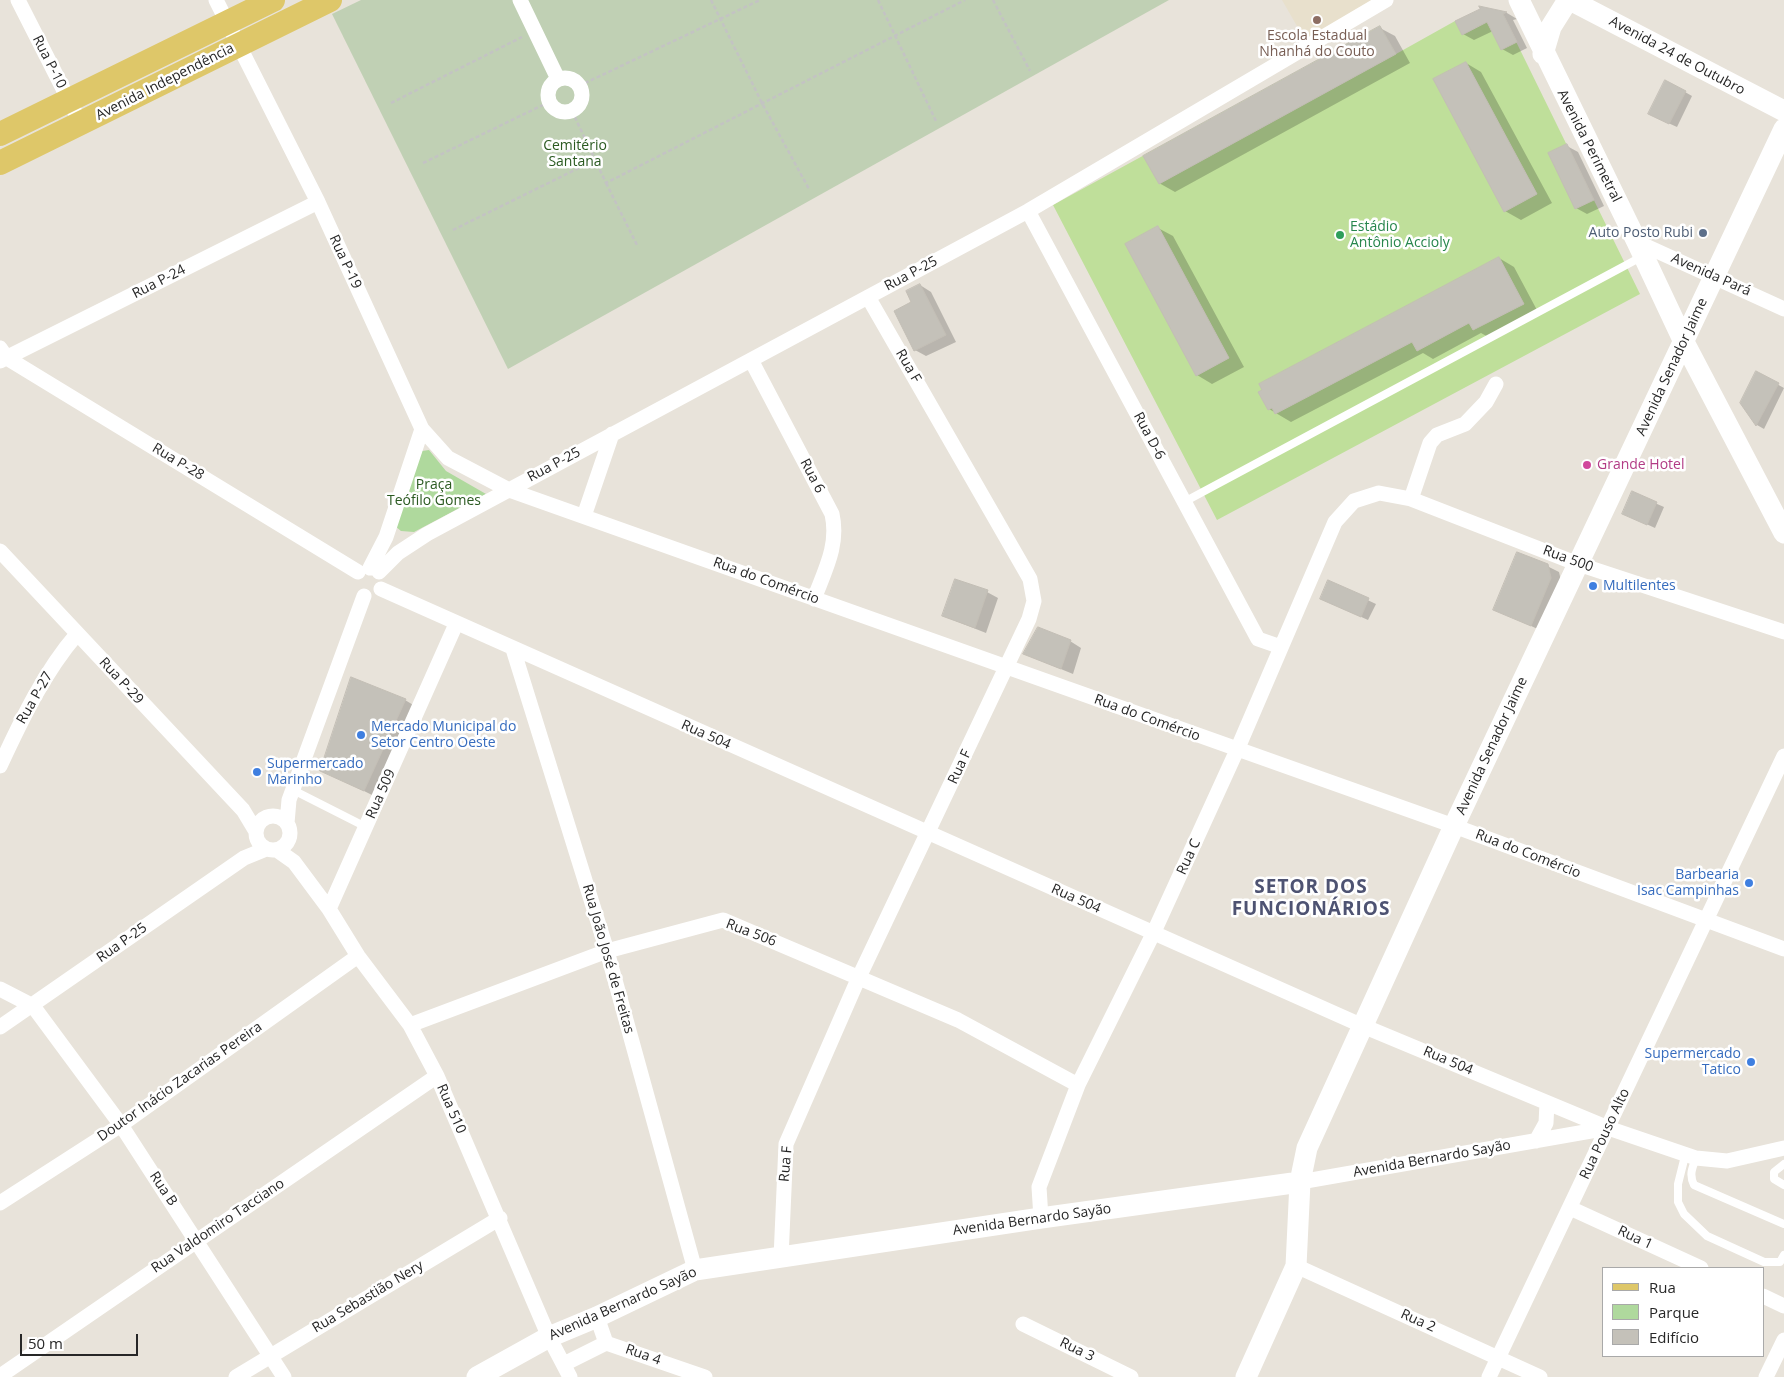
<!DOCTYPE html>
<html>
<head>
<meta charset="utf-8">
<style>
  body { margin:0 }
  #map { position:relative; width:1784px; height:1377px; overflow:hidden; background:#e8e3da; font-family:"Open Sans",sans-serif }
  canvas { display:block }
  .legend { position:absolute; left:1602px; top:1267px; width:162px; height:90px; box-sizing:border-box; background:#fff; border:1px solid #a9a9a9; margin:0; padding:6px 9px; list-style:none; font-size:15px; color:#272727 }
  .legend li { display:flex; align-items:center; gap:10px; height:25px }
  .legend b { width:25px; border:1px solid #a9a9a9 }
  .scale { position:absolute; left:20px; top:1334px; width:118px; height:22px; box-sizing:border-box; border:2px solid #272727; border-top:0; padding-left:6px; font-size:15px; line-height:18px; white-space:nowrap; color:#272727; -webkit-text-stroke:4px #fff; paint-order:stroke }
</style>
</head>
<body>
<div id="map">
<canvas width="1784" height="1377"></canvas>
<ul class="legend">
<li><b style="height:6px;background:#dec769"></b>Rua</li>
<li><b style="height:14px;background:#afd99d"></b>Parque</li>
<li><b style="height:14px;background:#c4c1b9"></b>Edifício</li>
</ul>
<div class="scale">50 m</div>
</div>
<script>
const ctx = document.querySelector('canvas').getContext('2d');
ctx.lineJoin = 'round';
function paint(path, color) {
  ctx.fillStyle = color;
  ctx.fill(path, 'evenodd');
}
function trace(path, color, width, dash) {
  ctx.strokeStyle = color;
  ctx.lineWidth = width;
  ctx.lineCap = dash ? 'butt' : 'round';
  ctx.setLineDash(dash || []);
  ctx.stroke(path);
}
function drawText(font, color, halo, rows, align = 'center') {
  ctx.font = font + ' "Open Sans",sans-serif';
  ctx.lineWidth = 5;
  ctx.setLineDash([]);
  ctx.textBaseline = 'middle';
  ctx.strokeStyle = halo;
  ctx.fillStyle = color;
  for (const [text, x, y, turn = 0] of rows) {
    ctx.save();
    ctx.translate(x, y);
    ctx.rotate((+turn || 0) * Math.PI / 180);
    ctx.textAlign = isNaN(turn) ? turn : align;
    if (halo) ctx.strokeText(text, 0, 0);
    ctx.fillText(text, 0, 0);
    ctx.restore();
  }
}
paint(new Path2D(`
  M1282,0H1375L1305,40Z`), '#e8e0cc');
paint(new Path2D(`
  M429,450L446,471L486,494L414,532L401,531L395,526L422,451Z`), '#afd99d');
paint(new Path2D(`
  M361,0H1169L508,369L332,14Z`), '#c0d0b4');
paint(new Path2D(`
  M1501,11L1640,294L1217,520L1053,205L1380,26L1396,54L1455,21Z`), '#bfdf9a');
paint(new Path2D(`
  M1481,8L1507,13L1517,19L1513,20L1527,48L1513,55L1502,49L1493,31L1474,40L1463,34Z
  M1380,28L1395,36L1410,63L1175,192L1159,183Z
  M1466,63L1481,72L1552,203L1521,220L1505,211Z
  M1685,92L1692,96L1677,127L1657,118Z
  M1567,146L1578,152L1604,206L1587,214L1576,208Z
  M1158,228L1173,236L1244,367L1212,384L1197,375Z
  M1499,258L1514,267L1538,312L1490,338L1481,333L1433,359L1423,353L1291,422L1269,409Z
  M920,285L931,292L956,342L926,356L915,350L913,302Z
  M1757,373L1784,388L1764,429L1757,425L1741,403Z
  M1632,493L1664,507L1655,528L1631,517Z
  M1547,566L1559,572L1562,585L1542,631L1494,609Z
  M1329,582L1376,604L1368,620L1321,599Z
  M987,592L998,598L986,633L943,616Z
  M1070,641L1081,648L1073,674L1024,654Z
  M405,700L420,709L380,799L322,770Z`), '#0003');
const building = new Path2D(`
  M1479,6L1507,12L1503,14L1517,42L1501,50L1487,22L1462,35L1455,21L1480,9Z
  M1380,26L1396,54L1159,184L1143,156Z
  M1466,62L1537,194L1504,212L1433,79Z
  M1665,80L1686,91L1669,124L1648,114Z
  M1567,144L1594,200L1575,209L1548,153Z
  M1158,226L1229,358L1196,376L1125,244Z
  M1499,257L1524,304L1473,330L1469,323L1417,351L1412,342L1275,414L1272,408L1268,410L1258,392L1262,390L1259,384Z
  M920,284L946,335L914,351L894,311L911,302L906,291Z
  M1756,371L1779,383L1756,426L1740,403Z
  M1632,491L1657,502L1647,525L1622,514Z
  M1517,552L1548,564L1551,578L1531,626L1493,610Z
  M955,579L988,590L975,628L942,616Z
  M1328,580L1369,598L1361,617L1320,599Z
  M1038,627L1071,640L1061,669L1023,654Z
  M351,677L406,699L364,791L320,771Z`);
paint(building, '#c4c1b9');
trace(building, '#c3beb5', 1);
trace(new Path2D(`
  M711,0L762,103L809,189
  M878,0L936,121
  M993,0L1030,71
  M579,86L760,0
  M391,103L522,37
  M572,111L606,183L965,0
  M423,163L549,102
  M606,183L638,247
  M453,230L595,160`), '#c3c3c3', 2.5, [4, 2.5]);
trace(new Path2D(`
  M1184,502L1643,256
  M293,790L366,827
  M1685,1156L1678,1184V1202L1684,1214L1707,1236L1764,1262H1780L1784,1255
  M1696,1158C1692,1168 1689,1175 1694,1185L1784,1224
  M1784,1164L1774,1172V1179L1784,1185`), '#fff', 8);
trace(new Path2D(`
  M18,0L81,124
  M216,0L318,202L422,429L448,458L509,490L1454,826L1784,949
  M520,0L558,79
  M548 95a17 17 0 1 1 34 0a17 17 0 1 1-34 0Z
  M1028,211L1258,639L1281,647
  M1637,242L1784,309
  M0,348L7,358L358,572
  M751,360L832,514C839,545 825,570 814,599
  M0,361L318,202
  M1411,499L1430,443L1437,435L1465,424L1486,402L1496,384
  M584,516L612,434
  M0,551L243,810L255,830
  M370,568L386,537L422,429
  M379,572L398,553L427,534L1028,211L1386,0
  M381,589L1363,1026L1608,1128L1696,1158L1727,1161L1784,1148
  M513,649L607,951L695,1270
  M0,766C21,721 44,672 77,634
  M256 833a17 17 0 1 1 34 0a17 17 0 1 1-34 0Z
  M287,823L289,800L364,596
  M277,850L294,862L329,909L358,956L410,1025L437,1076L549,1337L570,1377
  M329,909L456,624
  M0,989L33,1006L121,1125L284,1377
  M410,1025L607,951L723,920L958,1020L1078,1085
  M0,1027L244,858L266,849
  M1536,1141L1546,1123L1547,1103
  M1300,1182L1608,1128
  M0,1203L121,1125L358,956
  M1570,1208L1701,1268
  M1041,1218L1039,1187L1078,1085L1153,934L1237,750L1335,522L1354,501L1379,493L1411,499L1578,564L1784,632
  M781,1258L786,1144L859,977L1029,619L1034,601L1030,579L868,297
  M1296,1266L1540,1377
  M1763,1296L1784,1306
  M597,1317L606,1343L705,1377
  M1023,1324L1131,1377
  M564,1364L606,1343
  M0,1376L437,1076
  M236,1377L500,1218
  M1489,1377L1784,756
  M1766,1377L1784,1340`), '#fff', 15);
trace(new Path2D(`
  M1519,0L1637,242L1684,342L1784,533
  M1570,0L1784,111
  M1543,54L1551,27L1568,0
  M477,1377L549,1337L597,1317L695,1270L1041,1218L1300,1182
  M1246,1377L1296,1266L1300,1182L1307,1148L1454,826L1784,129`), '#fff', 21);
trace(new Path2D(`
  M0,134L273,0
  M0,163L330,0`), '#dec769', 24);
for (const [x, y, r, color] of [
  [1317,20,5,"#8d6e63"],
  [1703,233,5,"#5c6f8a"],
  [1340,235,5,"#2e9e5b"],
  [1587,465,5,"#d1479c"],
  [1593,586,5,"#3f7fe0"],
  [361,735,5,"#3f7fe0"],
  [257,772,5,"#3f7fe0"],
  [1749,883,5,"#3f7fe0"],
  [1751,1062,5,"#3f7fe0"]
]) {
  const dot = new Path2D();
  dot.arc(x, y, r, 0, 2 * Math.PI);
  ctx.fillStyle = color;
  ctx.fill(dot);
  trace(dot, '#fff', 2);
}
drawText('14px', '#785e54', '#fff', [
  ["Escola Estadual",1317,36],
  ["Nhanhá do Couto",1317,52]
]);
drawText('14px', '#272727', '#fff', [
  ["Avenida 24 de Outubro",1677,56,28],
  ["Rua P-10",49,62,63],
  ["Avenida Independência",165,82,-27],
  ["Avenida Perimetral",1589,146,63],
  ["Rua P-19",345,262,65],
  ["Rua P-25",911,274,-28],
  ["Avenida Pará",1711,275,24],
  ["Rua P-24",159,282,-27],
  ["Rua F",908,366,60],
  ["Avenida Senador Jaime",1672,367,-65],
  ["Rua D-6",1149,436,62],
  ["Rua P-28",178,462,31],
  ["Rua P-25",554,465,-28],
  ["Rua 6",812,476,62],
  ["Rua 500",1568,559,20],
  ["Rua do Comércio",766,581,20],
  ["Rua P-29",121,681,47],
  ["Rua P-27",35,698,-60],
  ["Rua do Comércio",1147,718,20],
  ["Rua 504",706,735,24],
  ["Avenida Senador Jaime",1492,746,-65],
  ["Rua F",960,767,-65],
  ["Rua 509",381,794,-66],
  ["Rua do Comércio",1528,854,21],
  ["Rua C",1189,857,-65],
  ["Rua 504",1076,899,24],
  ["Rua 506",751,933,21],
  ["Rua P-25",122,943,-35],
  ["Rua João José de Freitas",608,959,74],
  ["Rua 504",1448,1061,23],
  ["Doutor Inácio Zacarias Pereira",180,1082,-35],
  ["Rua 510",451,1109,66],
  ["Rua Pouso Alto",1605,1134,-65],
  ["Avenida Bernardo Sayão",1432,1159,-10],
  ["Rua F",786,1164,-85],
  ["Rua B",163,1189,56],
  ["Avenida Bernardo Sayão",1032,1220,-8],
  ["Rua Valdomiro Tacciano",218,1226,-34],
  ["Rua 1",1635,1238,25],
  ["Rua Sebastião Nery",368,1297,-31],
  ["Avenida Bernardo Sayão",623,1304,-24],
  ["Rua 2",1418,1321,24],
  ["Rua 3",1077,1350,26],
  ["Rua 4",643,1355,19]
]);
drawText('14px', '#2b5a21', '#fff', [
  ["Cemitério",575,146],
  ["Santana",575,162],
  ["Praça",434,485],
  ["Teófilo Gomes",434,501]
]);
drawText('14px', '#27864d', '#fff', [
  ["Estádio",1350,227],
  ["Antônio Accioly",1350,243]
], 'left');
drawText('14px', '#4e5e75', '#fff', [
  ["Auto Posto Rubi",1693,233]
], 'right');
drawText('14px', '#b23c85', '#fff', [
  ["Grande Hotel",1597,465]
], 'left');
drawText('14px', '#366cbe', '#fff', [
  ["Multilentes",1603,586],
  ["Mercado Municipal do",371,727],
  ["Setor Centro Oeste",371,743],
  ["Supermercado",267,764],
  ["Marinho",267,780],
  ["Barbearia",1739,875,"right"],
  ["Isac Campinhas",1739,891,"right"],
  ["Supermercado",1741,1054,"right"],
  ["Tatico",1741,1070,"right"]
], 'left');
ctx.letterSpacing = '1px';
drawText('bold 19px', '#4e5372', '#fff', [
  ["SETOR DOS",1311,888],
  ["FUNCIONÁRIOS",1311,910]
]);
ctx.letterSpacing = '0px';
</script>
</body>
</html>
